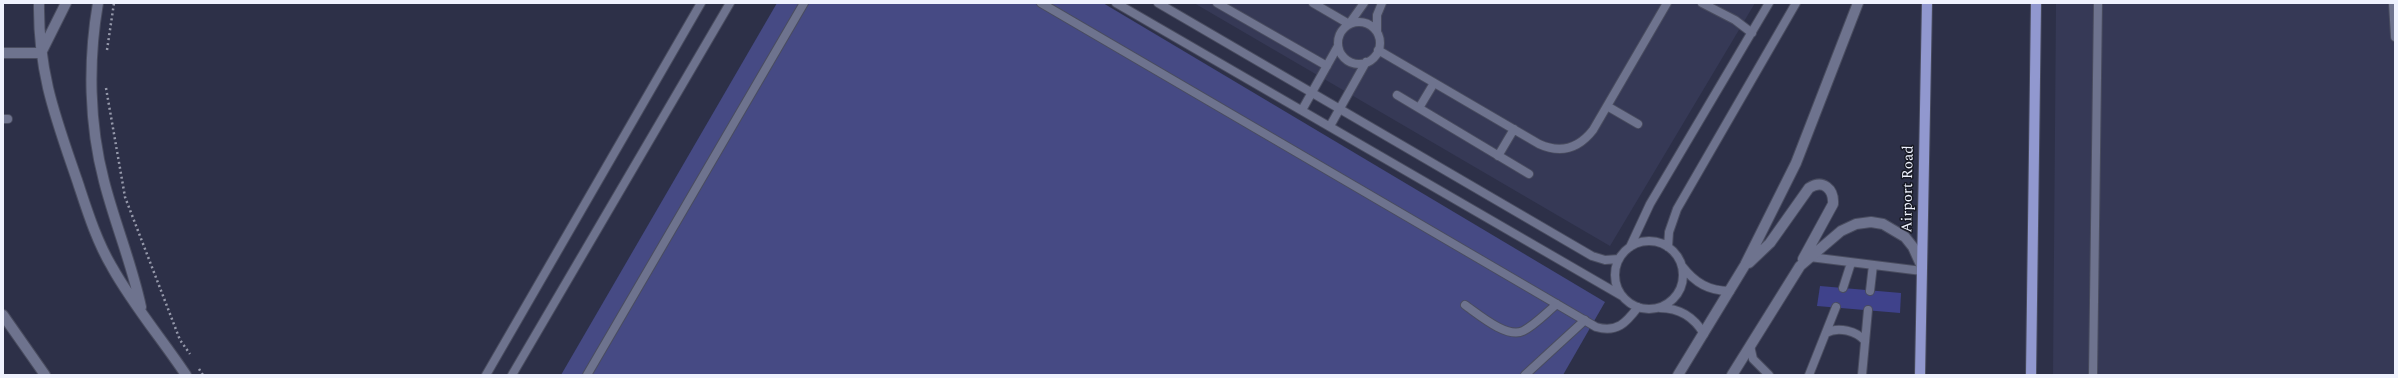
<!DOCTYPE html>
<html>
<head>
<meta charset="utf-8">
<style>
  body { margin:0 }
  #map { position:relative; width:2398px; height:378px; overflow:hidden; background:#2d3048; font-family:Spectral,serif }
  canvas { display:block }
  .frame { position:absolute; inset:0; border:4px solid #eff2fe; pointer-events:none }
</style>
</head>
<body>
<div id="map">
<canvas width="2398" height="378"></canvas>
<div class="frame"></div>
</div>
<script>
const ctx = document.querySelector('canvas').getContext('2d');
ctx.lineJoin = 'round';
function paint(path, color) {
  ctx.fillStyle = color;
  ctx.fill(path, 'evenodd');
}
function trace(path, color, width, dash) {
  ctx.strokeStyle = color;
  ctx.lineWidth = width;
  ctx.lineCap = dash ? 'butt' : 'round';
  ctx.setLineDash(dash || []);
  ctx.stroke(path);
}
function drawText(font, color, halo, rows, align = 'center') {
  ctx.font = font + ' Spectral,serif';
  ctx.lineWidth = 3;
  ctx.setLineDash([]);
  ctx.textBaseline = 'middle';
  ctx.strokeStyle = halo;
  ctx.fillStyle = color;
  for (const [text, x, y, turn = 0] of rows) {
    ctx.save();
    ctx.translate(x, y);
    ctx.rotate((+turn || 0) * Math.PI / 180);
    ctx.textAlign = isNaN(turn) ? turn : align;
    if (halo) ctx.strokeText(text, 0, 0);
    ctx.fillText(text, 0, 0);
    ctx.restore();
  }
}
paint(new Path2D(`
  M1194,3H1755L1610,246Z
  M2056,3H2395V375H2053Z`), '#363956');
paint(new Path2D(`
  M777,3H1103L1605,302L1563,375H561Z`), '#464a84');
paint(new Path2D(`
  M1820,286L1901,293L1900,313L1817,306Z`), '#3f428b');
const service = new Path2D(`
  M1041,3L1596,327C1617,333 1626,323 1638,307
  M1116,3L1622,296
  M1158,3L1592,256L1605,260L1619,259
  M1217,3L1327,66
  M1313,3L1349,24L1364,3
  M1702,3L1735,20L1752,33
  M2393,3L2395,37
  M1338 43a21 21 0 1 1 42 0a21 21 0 1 1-42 0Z
  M1377,31V15L1382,3
  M1378,50L1539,144C1561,154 1579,148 1593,130L1667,3
  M1397,95L1529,174
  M1607,106L1638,124
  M1419,108L1434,83
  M1302,110L1338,46
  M3,119H8
  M1330,126L1366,62
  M1498,156L1514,129
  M1615 275a34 34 0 1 1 68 0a34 34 0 1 1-68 0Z
  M1630,247L1650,204L1769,3
  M1668,247L1669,232L1677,209L1796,3
  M1810,257L1922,271
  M1682,266C1695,283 1709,291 1730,291
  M1843,288L1851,263
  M1870,291L1873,265
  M1465,305C1478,314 1507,339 1523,331C1535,325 1546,313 1557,304
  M1660,308C1680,308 1694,317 1704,334
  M1826,333C1838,326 1857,331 1865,341
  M1750,346L1753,359L1769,375
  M486,375L701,3
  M512,375L730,3
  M587,375L804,3
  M1525,375L1585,320
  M1809,375L1836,307
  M1862,375L1868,310
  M2093,375L2098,3`);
const tertiary = new Path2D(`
  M1749,263L1770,243L1809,188C1823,179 1834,189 1833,204L1803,259
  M1678,375L1745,265L1796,163L1858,3
  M1732,375L1800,266L1841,231L1856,224L1871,222L1883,224L1905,237L1913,247L1922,267`);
const secondary = new Path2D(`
  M39,3C38,72 55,116 77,180C87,210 96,240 112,267C133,305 162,339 186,375
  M98,3C88,61 89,124 104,181C115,224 132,264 141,307
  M3,53H41L66,3
  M3,315L45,375`);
const primary = new Path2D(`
  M1920,375L1927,3
  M2031,375L2036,3`);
trace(service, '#494c5f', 10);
trace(tertiary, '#494c5f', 12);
trace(secondary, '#494c5f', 12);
trace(primary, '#494c5f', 12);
trace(new Path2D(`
  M107,50L114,3
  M106,88L125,197L180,340L190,354
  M199,369L203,375`), '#9699ab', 2.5, [2, 3]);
trace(service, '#6e738e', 8);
trace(tertiary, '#6e738e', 10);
trace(secondary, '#6e738e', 10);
trace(primary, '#9198cf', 10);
drawText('15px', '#eff2fe', '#171924', [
  ["Airport Road",1909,189,-89]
]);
</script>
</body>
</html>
